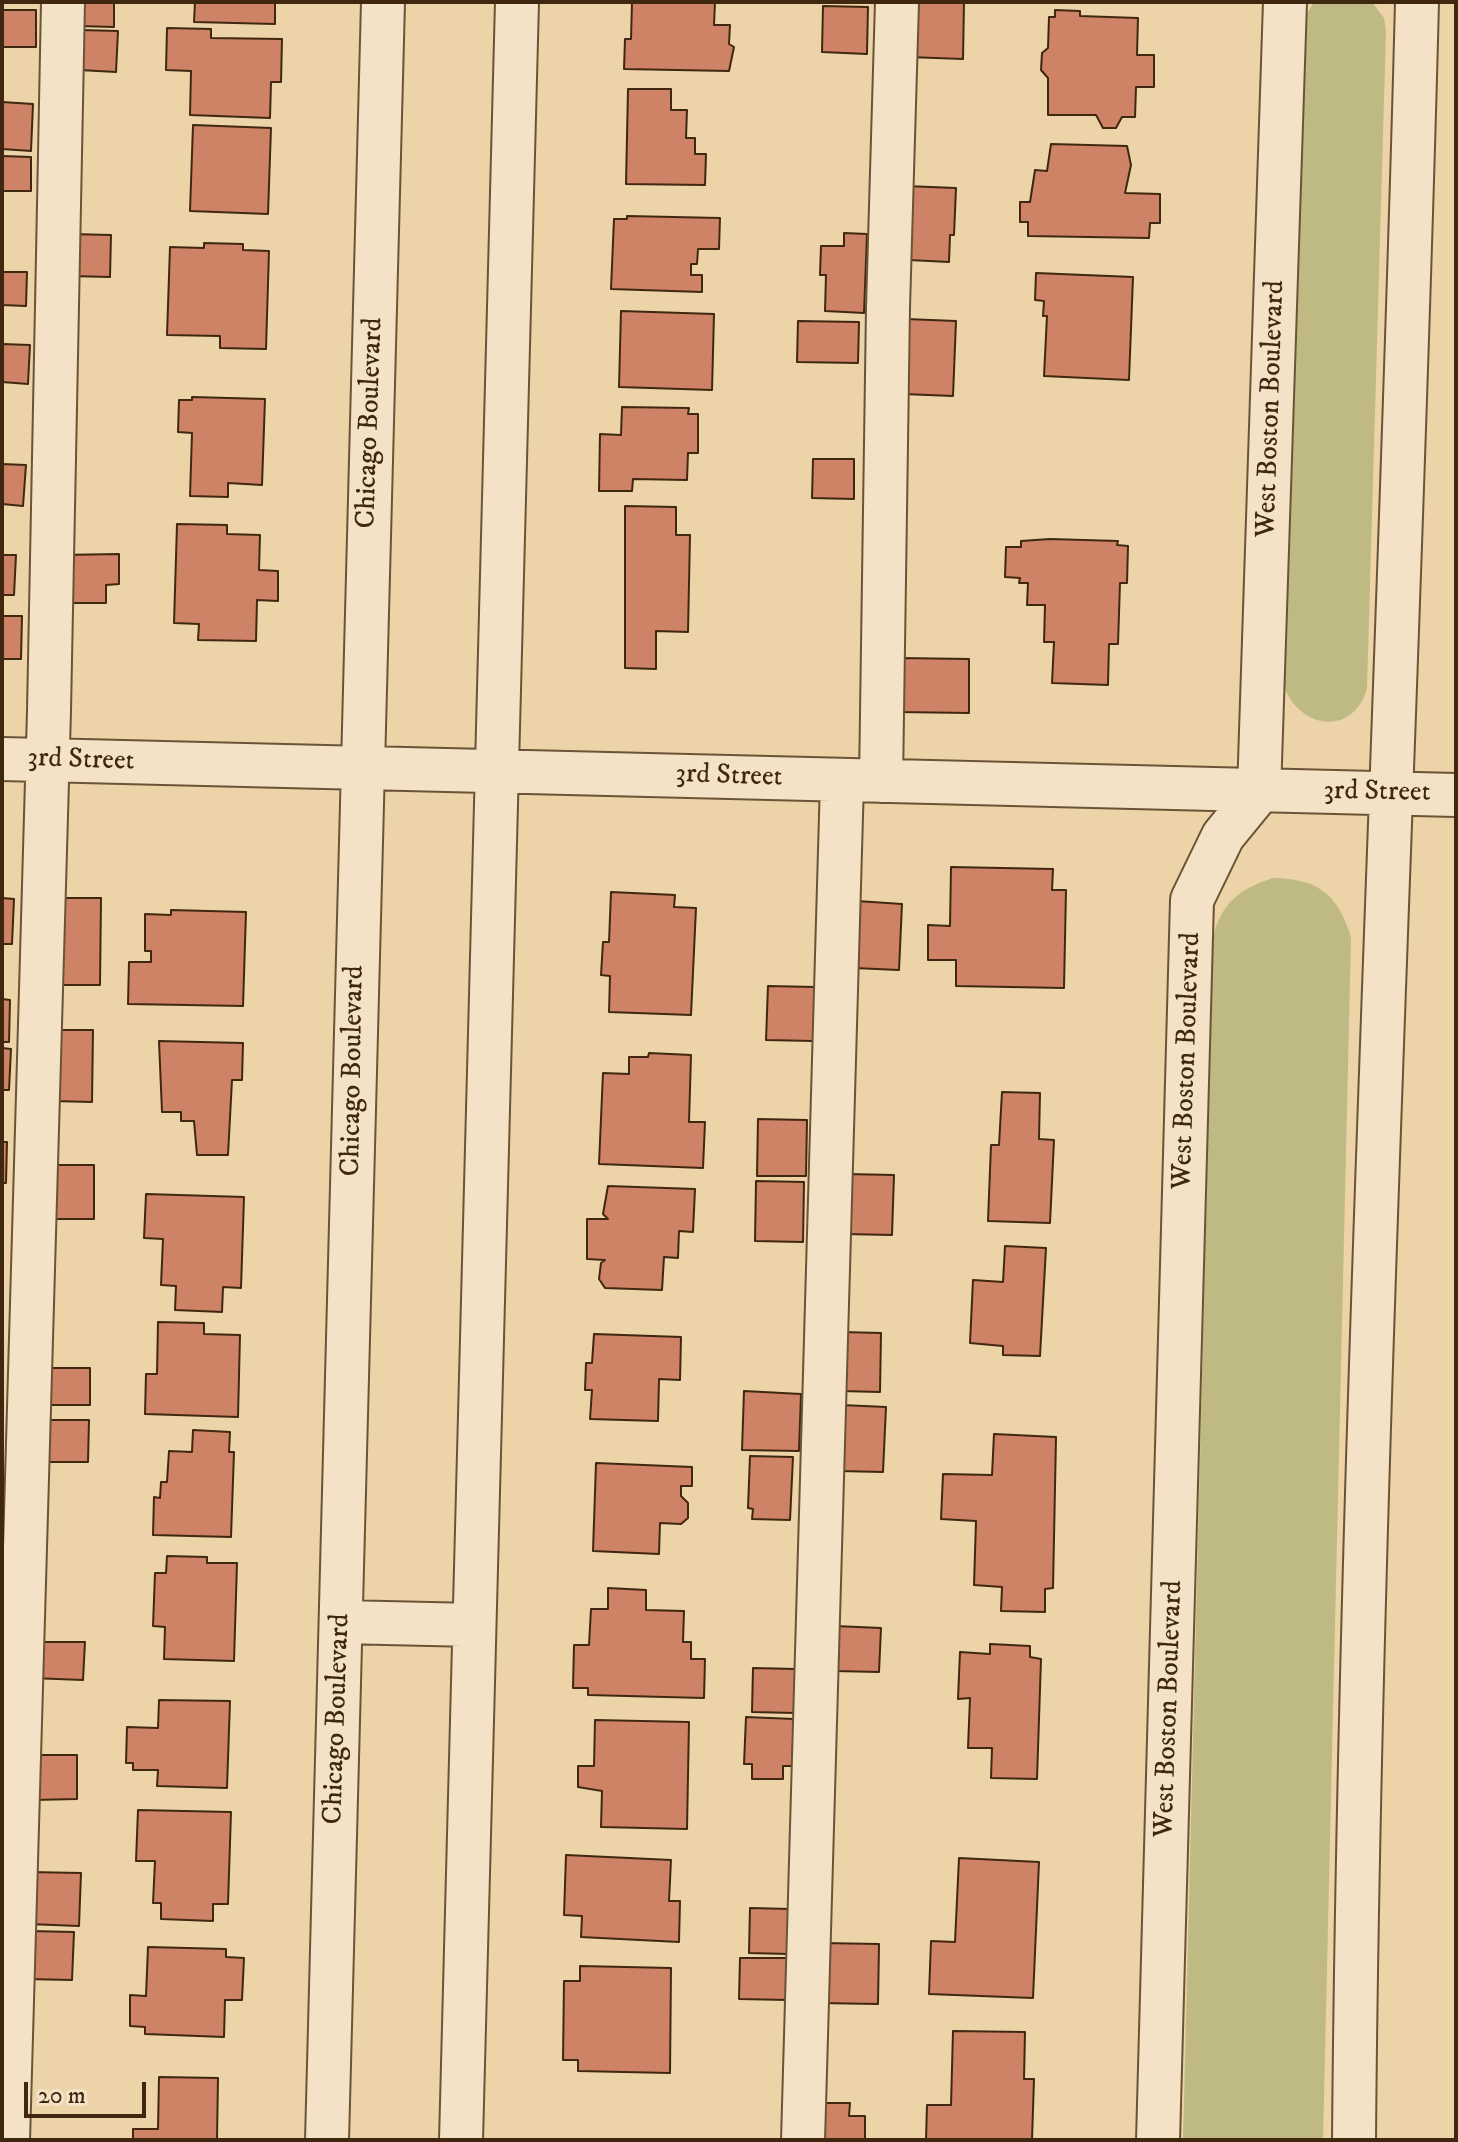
<!DOCTYPE html>
<html>
<head>
<meta charset="utf-8">
<style>
  body { margin:0 }
  #map { position:relative; width:1458px; height:2142px; overflow:hidden; background:#ecd3a8; font-family:"IM FELL DW Pica",serif }
  canvas { display:block }
  .frame { position:absolute; inset:0; border:4px solid #402810; pointer-events:none }
  .scale { position:absolute; left:24px; top:2082px; width:122px; height:36px; box-sizing:border-box; border:4px solid #402810; border-top:0; padding-left:10px; font-size:24px; line-height:28px; white-space:nowrap; color:#402810; -webkit-text-stroke:6px #f3e2c6; paint-order:stroke }
</style>
</head>
<body>
<div id="map">
<canvas width="1458" height="2142"></canvas>
<div class="frame"></div>
<div class="scale">20 m</div>
</div>
<script>
const ctx = document.querySelector('canvas').getContext('2d');
ctx.lineJoin = 'round';
function paint(path, color) {
  ctx.fillStyle = color;
  ctx.fill(path, 'evenodd');
}
function trace(path, color, width, dash) {
  ctx.strokeStyle = color;
  ctx.lineWidth = width;
  ctx.lineCap = dash ? 'butt' : 'round';
  ctx.setLineDash(dash || []);
  ctx.stroke(path);
}
function drawText(font, color, halo, rows, align = 'center') {
  ctx.font = font + ' "IM FELL DW Pica",serif';
  ctx.lineWidth = 7;
  ctx.setLineDash([]);
  ctx.textBaseline = 'middle';
  ctx.strokeStyle = halo;
  ctx.fillStyle = color;
  for (const [text, x, y, turn = 0] of rows) {
    ctx.save();
    ctx.translate(x, y);
    ctx.rotate((+turn || 0) * Math.PI / 180);
    ctx.textAlign = isNaN(turn) ? turn : align;
    if (halo) ctx.strokeText(text, 0, 0);
    ctx.fillText(text, 0, 0);
    ctx.restore();
  }
}
paint(new Path2D(`
  M1314,2H1372L1384,18L1386,31L1367,688C1354,736 1301,730 1284,687L1301,24Z
  M1273,878C1318,879 1337,893 1351,937L1323,2140H1183L1213,937C1221,903 1241,888 1273,878Z`), '#bfba83');
const building = new Path2D(`
  M79,2H114V27L79,26Z
  M195,2H275V24L194,22Z
  M632,2H715L714,25H730L729,44L734,47L729,71L624,69L625,39H631Z
  M909,2H964L963,59L908,57Z
  M823,6L868,7L867,54L822,52Z
  M2,10H36V47H2Z
  M1055,10L1080,11V16L1138,18L1137,55H1154V87H1136L1135,117H1122L1116,128H1103L1096,115H1048V78L1041,70L1042,53L1048,48L1049,17H1055Z
  M167,28L211,29V38L282,39L281,82H271L270,118L190,115L191,71L166,70Z
  M81,30L118,31L116,72L79,70Z
  M628,89H671V110H687L686,138H695V154H706L705,185L626,184Z
  M2,102L33,104L31,151L2,149Z
  M193,125L271,128L268,214L190,211Z
  M1051,144L1127,146L1131,165L1125,193L1160,194V223H1150L1149,238L1028,236V222H1020V202H1030L1035,170L1047,171Z
  M2,156L31,157V191H2Z
  M905,186L956,188L954,235H950L949,262L909,260Z
  M627,216L720,218L719,249H698L697,264H691V275H702V292L611,289L614,219H627Z
  M844,233L867,234L864,313L825,311L826,275H820L821,246H844Z
  M71,234L111,235L110,277L70,276Z
  M204,243L243,244V250L269,251L266,349L220,348V336L167,335L170,247L204,248Z
  M2,272H27L26,306L2,305Z
  M1036,273L1133,277L1129,380L1044,376L1047,316H1043L1044,301L1035,300Z
  M621,311L714,314L712,390L619,387Z
  M906,319L956,321L953,396L903,394Z
  M798,321L859,322L858,363L797,362Z
  M2,344L30,345L28,384L2,382Z
  M192,397L265,399L262,485L228,483V497L190,496L192,433L178,432L179,400H192Z
  M622,407L689,408L688,414H698V453H688L687,480L633,479L632,491H599L600,434L621,435Z
  M813,459H854V499L812,498Z
  M2,464L26,465L23,506L2,504Z
  M625,506L676,507V535H690L688,632L656,631V669L625,668Z
  M177,524L227,525V534L260,535L259,570L278,571V601L257,600L256,641L198,640L199,624L174,623Z
  M1050,539L1118,541L1117,545L1128,546L1127,583H1120L1118,644H1109L1108,685L1052,683L1054,642H1044L1045,605H1027L1028,583H1019L1020,578L1005,577L1006,547H1021V541Z
  M119,554V584L106,585V603H61L60,555Z
  M2,555H16L14,595H2Z
  M2,616H22L21,659H2Z
  M899,658L969,659V713L898,712Z
  M951,867L1053,869L1052,890H1066L1064,988L956,986V960H928V925L950,926Z
  M611,892L675,895L674,907L696,908L691,1015L609,1012L610,976L601,975L603,942H609Z
  M2,898L14,899L12,944H2Z
  M53,898H101L100,985H52Z
  M857,901L902,904L899,970L854,968Z
  M171,910L246,912L243,1006L128,1004L129,962H151V951H145V914L171,915Z
  M768,986L815,987L813,1041L766,1040Z
  M2,999L10,1000L9,1042H2Z
  M52,1030H93L92,1102L51,1101Z
  M159,1041L243,1043L242,1080H232L228,1155H197L194,1121H181V1112H162Z
  M2,1048L11,1049L9,1090H2Z
  M649,1053L691,1055L689,1122H705L703,1168L599,1164L603,1073L629,1074V1057H648Z
  M1002,1092L1040,1093L1039,1139L1054,1140L1050,1223L988,1221L991,1145H999Z
  M758,1119L807,1120L806,1176H757Z
  M2,1142H7L6,1183H2Z
  M45,1165H94V1219H45Z
  M846,1174L894,1175L892,1235L845,1234Z
  M756,1181L804,1182L803,1242L755,1241Z
  M608,1186L695,1189L693,1232L679,1231L678,1258L664,1257L662,1290L605,1288L599,1279L601,1263L605,1260L587,1259V1219H608L603,1214Z
  M146,1194L244,1197L241,1288L223,1287L222,1312L175,1310L176,1286L161,1285L163,1239L144,1238Z
  M1005,1246L1046,1248L1040,1356L1003,1355V1346L970,1343L973,1280L1003,1282Z
  M158,1322L204,1323V1334L240,1335L238,1417L145,1414L146,1374H157Z
  M842,1332L881,1333L880,1392L841,1391Z
  M594,1334L681,1337L680,1380L659,1379L658,1421L590,1419L592,1390H585L586,1363H592Z
  M42,1368H90V1405H41Z
  M744,1391L801,1394L799,1451L742,1450Z
  M841,1405L886,1407L883,1472L839,1471Z
  M38,1420H89L88,1462H37Z
  M193,1430L230,1432L229,1452H234L231,1537L153,1535L154,1497L160,1498L161,1482H167L169,1451L192,1452Z
  M994,1434L1056,1437L1053,1588L1045,1589V1612L1001,1611L1002,1587L974,1585L976,1521L941,1519L943,1474L992,1475Z
  M750,1456L793,1457L790,1520L752,1519L753,1509L748,1508Z
  M596,1463L692,1467V1486H681V1496L688,1503V1518L681,1524L660,1523L659,1554L593,1551Z
  M167,1556L207,1557V1563H237L234,1661L164,1659L165,1627L153,1626L155,1573H166Z
  M608,1588L646,1590V1610L684,1611L683,1642H691V1659H705L704,1698L588,1695V1688H573L574,1645H589L591,1609H608Z
  M835,1626L881,1628L879,1672L834,1671Z
  M32,1642H85L83,1680L31,1678Z
  M990,1644L1030,1646V1657L1041,1659L1037,1779L991,1778L992,1748H968L970,1698L958,1699L960,1652L990,1654Z
  M753,1668L796,1669L795,1713L752,1712Z
  M159,1700L230,1701L227,1788L157,1786L158,1770H133V1763H126L127,1727L158,1728Z
  M746,1717L794,1719L792,1766H783V1779H752V1764H744Z
  M595,1720L689,1722L687,1829L601,1827L602,1791L578,1787V1766H594Z
  M33,1755H77V1799L33,1800Z
  M138,1810L231,1812L228,1904H213V1921L161,1919V1903H153L155,1861H136Z
  M566,1855L671,1860L669,1901H680L679,1942L581,1937L582,1916L564,1915Z
  M959,1858L1039,1862L1033,1998L929,1994L931,1941L955,1942Z
  M30,1872L81,1873L79,1926L28,1924Z
  M750,1908L790,1909L789,1954L749,1953Z
  M28,1931L74,1932L72,1980L26,1979Z
  M821,1943L879,1944L878,2004L819,2003Z
  M148,1947L226,1949V1957L244,1958L242,2000H225L224,2037L145,2034V2027L130,2026V1995L146,1996Z
  M740,1958H789L788,2000L739,1999Z
  M580,1966L671,1968L670,2073L578,2071V2060H563L564,1981H580Z
  M953,2031L1025,2032L1024,2079H1034L1032,2140H926L927,2105H951Z
  M159,2077L218,2078L217,2140H133V2129H158Z
  M818,2103H850L849,2116H865V2140H818Z`);
paint(building, '#ce8366');
trace(building, '#402810', 2);
const minor = new Path2D(`
  M2,759L1456,795
  M881,781L888,308L897,2
  M341,1622L474,1625
  M8,2140L49,711L63,2
  M327,2140L383,2
  M461,2140L517,2
  M803,2140L842,781
  M1158,2140L1192,900L1223,836L1259,792L1285,2
  M1354,2140C1360,1427 1399,715 1417,2`);
trace(minor, '#6b5336', 46);
trace(minor, '#f3e2c6', 42);
drawText('28px', '#402810', '#f3e2c6', [
  ["West Boston Boulevard",1272,409,-88],
  ["Chicago Boulevard",371,423,-88],
  ["3rd Street",81,761,2],
  ["3rd Street",729,777,2],
  ["3rd Street",1377,793,1],
  ["West Boston Boulevard",1188,1061,-88],
  ["Chicago Boulevard",354,1071,-89],
  ["West Boston Boulevard",1170,1709,-88],
  ["Chicago Boulevard",338,1719,-88]
]);
</script>
</body>
</html>
